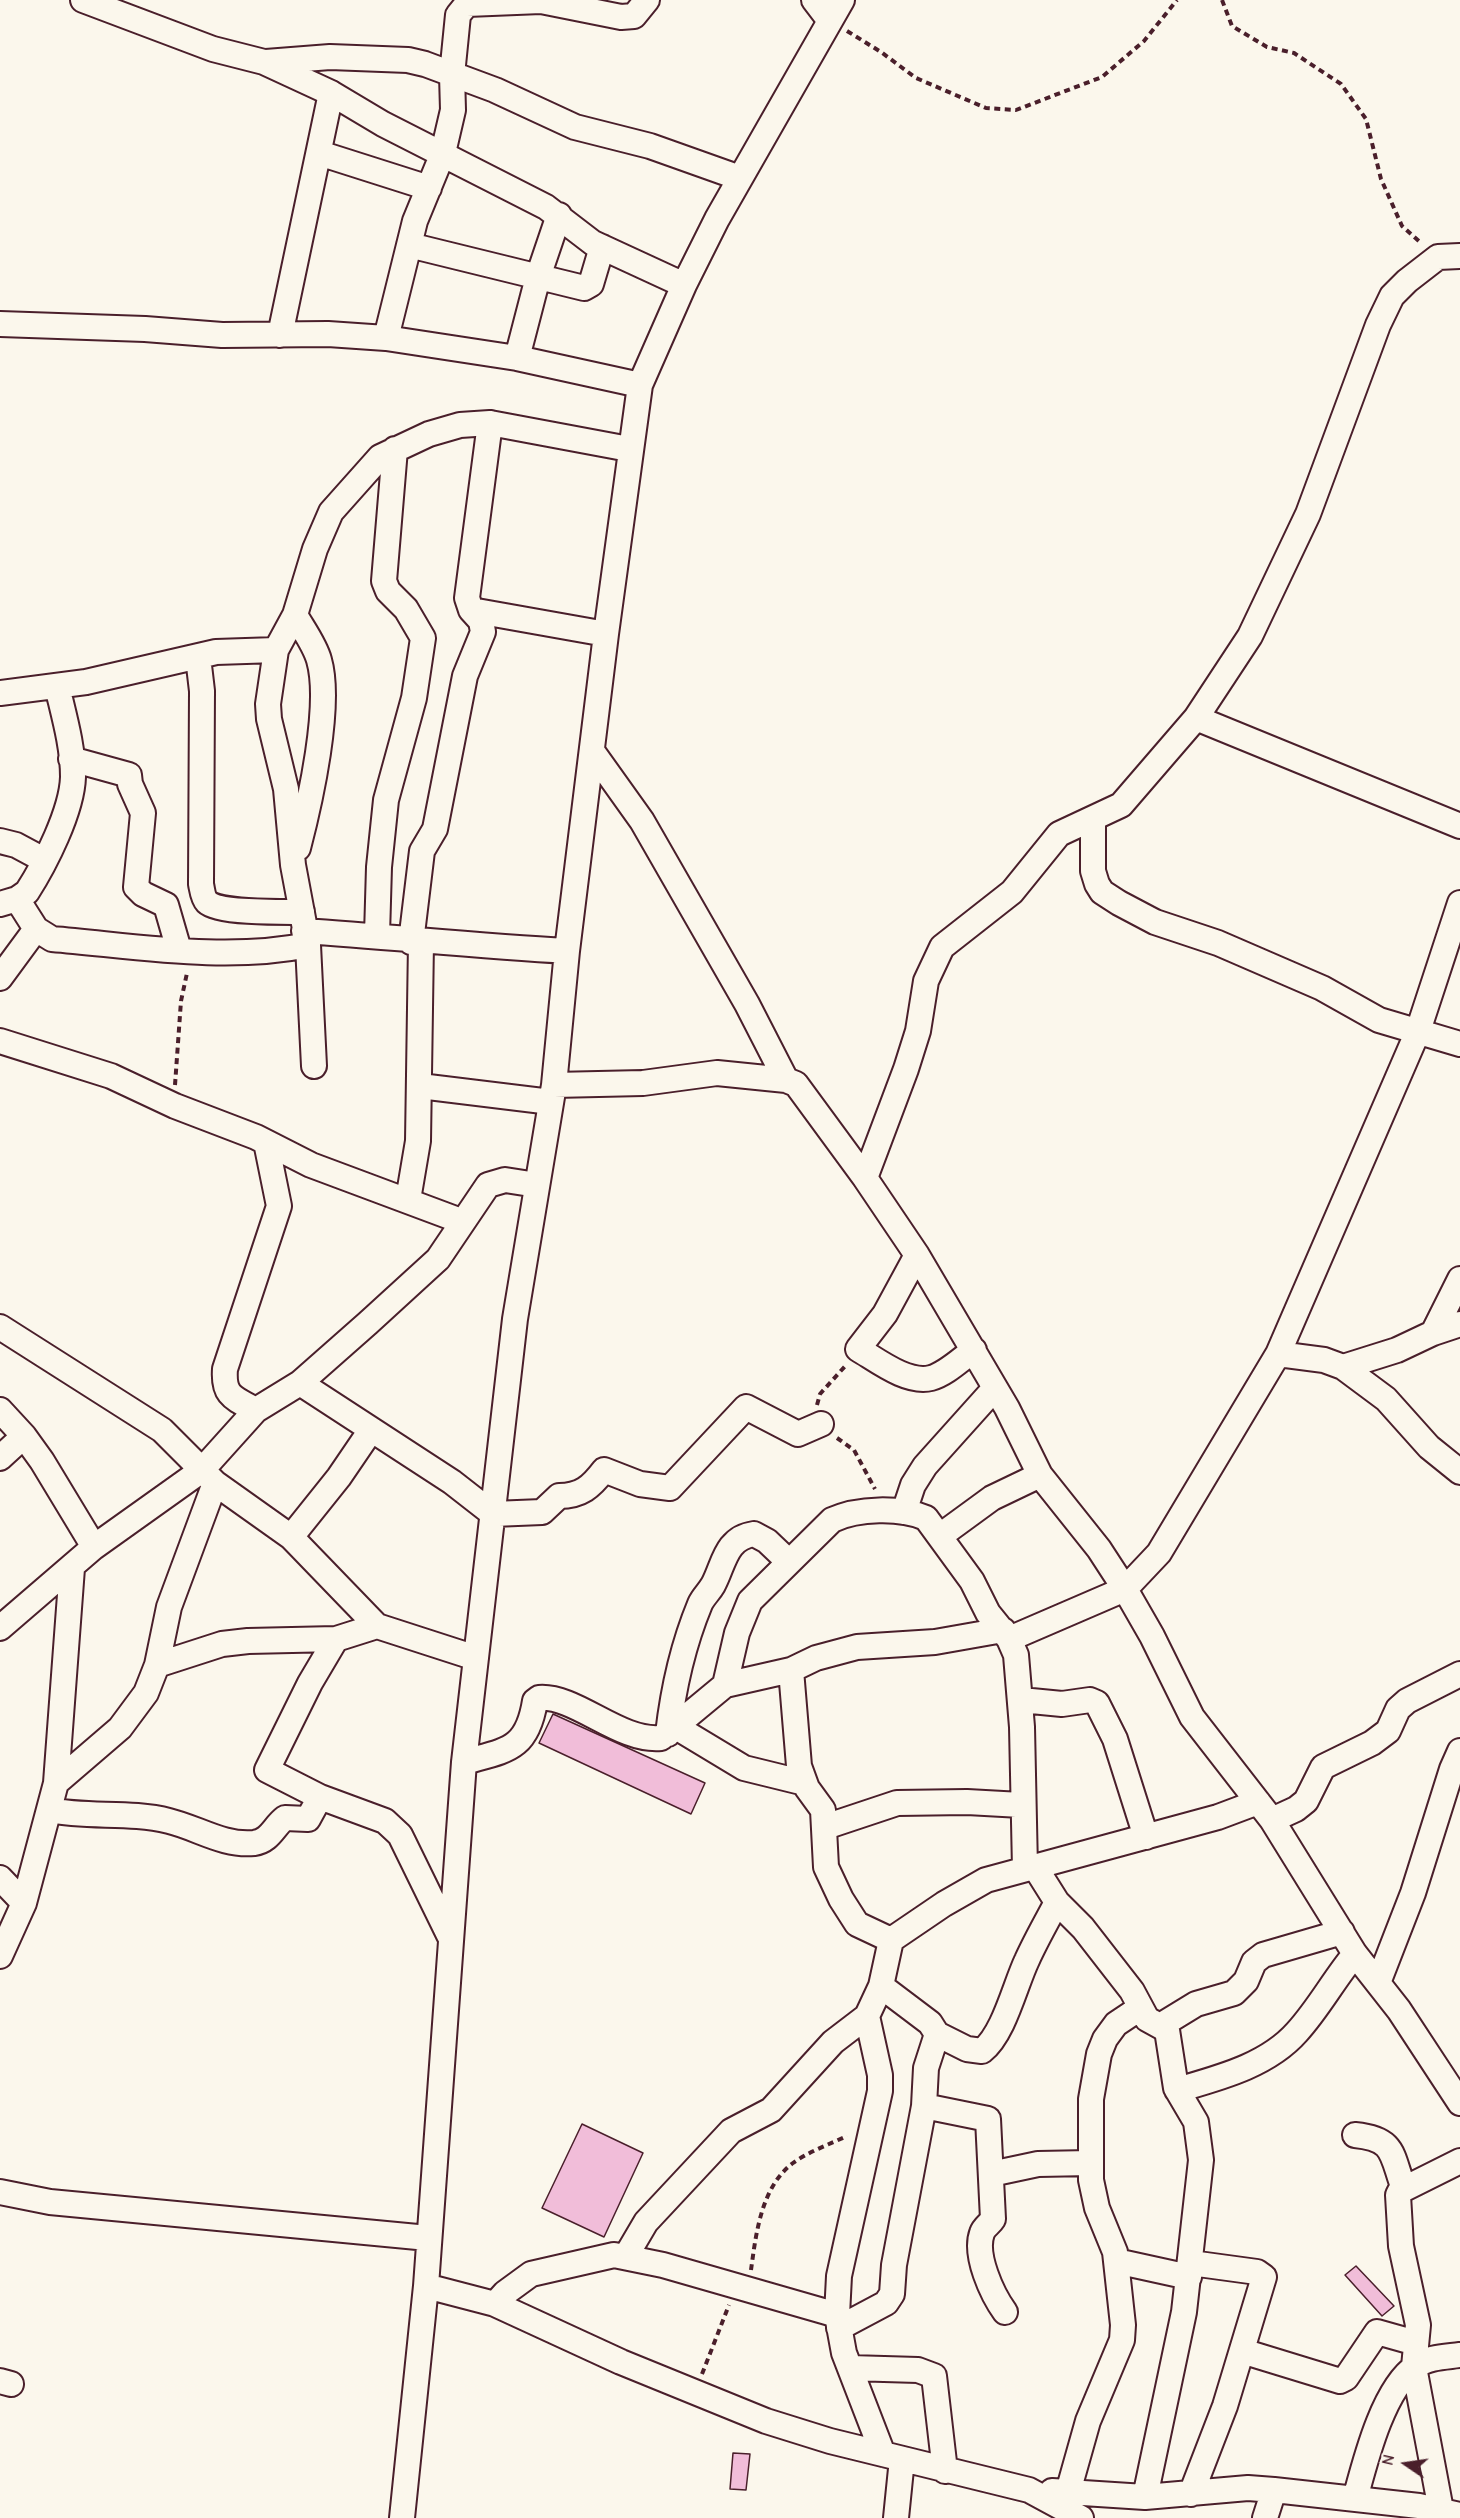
<!DOCTYPE html>
<html>
<head>
<meta charset="utf-8">
<style>
  body { margin:0 }
  #map { position:relative; width:1460px; height:2518px; overflow:hidden; background:#fbf7ec; font-family:"Comic Neue",sans-serif }
  canvas { display:block }
  .north { position:absolute; left:1376px; top:2434px; width:60px; height:60px; -webkit-text-stroke:4px #fbf7ec; paint-order:stroke; rotate:283deg; font-size:16px; font-weight:700; line-height:24px; text-align:center; color:#4a1f2b }
  .north::after { content:''; display:block; margin:auto; width:21px; height:27px; background:#4a1f2b; clip-path:polygon(50% 0,100% 100%,50% 72%,0 100%) }
</style>
</head>
<body>
<div id="map">
<canvas width="1460" height="2518"></canvas>
<div class="north">N</div>
</div>
<script>
const ctx = document.querySelector('canvas').getContext('2d');
ctx.lineJoin = 'round';
function paint(path, color) {
  ctx.fillStyle = color;
  ctx.fill(path, 'evenodd');
}
function trace(path, color, width, dash) {
  ctx.strokeStyle = color;
  ctx.lineWidth = width;
  ctx.lineCap = dash ? 'butt' : 'round';
  ctx.setLineDash(dash || []);
  ctx.stroke(path);
}
const building = new Path2D(`
  M553,1714L705,1783L691,1814L539,1743Z
  M582,2124L643,2153L604,2237L542,2208Z
  M1356,2266L1394,2306L1382,2316L1345,2275Z
  M733,2453L750,2454L746,2490L730,2489Z`);
paint(building, '#f1bdd9');
trace(building, '#4a1f2b', 1.5);
const minor = new Path2D(`
  M83,0L213,49L264,62L331,93L383,124L546,207L593,243L684,285
  M814,0L830,21
  M266,62L330,57L408,60L425,64L495,90L575,127L650,146L740,178
  M319,153L429,188
  M409,245L584,288L591,284L602,247
  M0,324L145,329L222,335L328,334L386,338L517,358L640,385
  M280,335L331,93
  M386,338L415,221L443,153L453,110L452,75L458,15L467,4L541,1L621,17L634,16L647,0
  M517,358L538,277L559,215
  M471,610L606,634
  M295,615C303,629 315,645 319,660C332,705 310,802 298,848
  M276,650L268,704L269,719L286,789L293,865L308,945L314,1066
  M198,657L202,691L201,884C202,889 203,898 207,902C218,913 284,912 302,912
  M0,693L86,682L216,652L276,650L295,615L315,549L331,512L380,457L429,434L460,425L490,423L629,449
  M1196,718L1460,826
  M592,751L642,821L747,1004L786,1080L796,1084L865,1178L917,1255L1007,1408L1040,1475L1099,1549L1125,1589L1152,1636L1192,1717L1272,1820L1355,1954L1399,2010L1460,2103
  M71,759L129,775L130,784L143,813L136,887L143,894L166,905L179,950
  M1093,820V871L1097,884L1102,892L1119,903L1155,922L1218,943L1322,988L1379,1020L1460,1044
  M0,841L16,845L44,860
  M17,899L36,929L52,939C136,946 225,962 308,945
  M0,904L17,899L27,892C45,864 72,811 73,777C73,746 64,716 57,686
  M304,931C392,937 479,946 567,951
  M377,935L379,867L386,800L414,698L423,638L406,609L388,591L384,581L395,449
  M411,942L422,851L435,829L465,676L483,632L481,621L471,610L467,598L490,423
  M0,978L36,929
  M0,1041L111,1076L175,1106L256,1137L311,1165L461,1221
  M554,1085L643,1083L717,1073L786,1080
  M420,1086L551,1102
  M865,1178L906,1069L918,1031L926,981L942,947L1012,892L1059,834L1121,805L1196,718L1250,636L1308,514L1378,325L1392,296L1407,281L1438,257L1460,256
  M408,1200L418,1141L421,942
  M917,1255L885,1314L858,1349C877,1360 907,1384 931,1378C946,1374 961,1359 974,1350
  M0,1327L162,1430L215,1483L291,1537L377,1626L476,1658
  M1433,1333L1460,1279
  M1278,1354L1324,1360L1343,1367L1386,1399L1429,1447L1460,1472
  M1343,1367L1397,1350L1433,1333L1460,1324
  M300,1383L452,1482L493,1514L542,1512L559,1496C581,1496 591,1487 604,1470L640,1484L670,1488L746,1407L798,1434L821,1424
  M0,1410L24,1436L42,1461L94,1547
  M256,1410C233,1398 223,1396 225,1369L279,1206L266,1142
  M0,1458L24,1436
  M904,1512L913,1485L925,1466L995,1388
  M940,1536L992,1498L1040,1475
  M291,1537L339,1477L371,1430
  M0,1628L94,1547L202,1470L256,1410L300,1383L368,1323L438,1259L488,1185L505,1180L537,1185
  M336,1639L310,1683L267,1770L320,1797L385,1821L400,1835L449,1935
  M1009,1639L1125,1589L1159,1553L1278,1354L1418,1031L1460,903
  M157,1665L222,1644L248,1641L336,1639L377,1626
  M791,1670L799,1766L807,1788L823,1810L826,1867L841,1899L857,1924L891,1940
  M725,1685L737,1633L750,1601L832,1520C858,1508 900,1507 926,1518L972,1581L988,1613L1009,1639L1016,1655L1022,1727L1025,1869
  M1021,1700L1062,1704L1090,1700L1097,1703L1115,1739L1146,1837
  M676,1727L744,1768L805,1783
  M668,1734C673,1690 683,1645 700,1604C703,1597 709,1592 713,1585C724,1565 725,1538 754,1534L767,1541L788,1561
  M464,1762C506,1750 527,1751 535,1701L539,1698C576,1695 619,1742 661,1738L725,1685L791,1670L816,1658L857,1647L935,1642L1003,1630
  M56,1783L120,1728L146,1693L157,1665L169,1607L215,1483
  M49,1810C89,1818 130,1811 169,1821C198,1828 223,1846 254,1843C270,1841 274,1826 285,1818L308,1819L320,1797
  M1272,1820L1296,1809L1306,1801L1323,1767L1372,1743L1388,1731L1398,1709L1407,1701L1460,1674
  M825,1827L897,1803L967,1802L1021,1805
  M1035,1867L1057,1902L1083,1928L1132,1991L1147,2019L1167,2030L1176,2088L1196,2122L1201,2160L1184,2312L1145,2497
  M0,1878L24,1903
  M0,1956L24,1903L56,1783L72,1568
  M1378,1983L1413,1893L1452,1769L1460,1751
  M867,2016L880,2075V2091L839,2276L837,2315L844,2353L883,2454
  M1160,2026L1196,2004L1234,1993L1246,1981L1254,1962L1263,1955L1342,1932
  M937,2034L967,2049L982,2051C1004,2034 1015,1985 1027,1960C1036,1940 1047,1921 1057,1902
  M1177,2090C1218,2078 1267,2066 1297,2032C1319,2008 1334,1979 1355,1954
  M924,2106L988,2119L993,2219C990,2224 984,2227 982,2233C974,2255 992,2294 1005,2312
  M1355,2135C1396,2139 1391,2155 1404,2189
  M991,2174L1038,2164L1090,2163
  M0,2192L50,2202L428,2238
  M626,2256L646,2222L731,2131L771,2110L833,2042L867,2016L881,1986L891,1940L944,1904L986,1880L1218,1817L1258,1802
  M1116,2261L1189,2277
  M1191,2263L1257,2272L1264,2277L1225,2406L1191,2494
  M426,2286L495,2304L621,2362L766,2421L830,2441L1029,2490L1081,2518
  M495,2304L505,2293L531,2274L614,2255L663,2265L837,2315
  M839,2328L886,2303L892,2294L894,2265L924,2106L926,2068L937,2034L930,2023L881,1986
  M1242,2351L1340,2381L1346,2378L1377,2332L1416,2343
  M850,2368L918,2370L934,2376L945,2471
  M0,2381L11,2384
  M1052,2491L1145,2497L1248,2488L1274,2490L1419,2506L1460,2515
  M1068,2492L1088,2421L1122,2340L1123,2325L1115,2252L1097,2208L1091,2180V2099L1099,2054L1105,2039L1116,2024L1140,2008
  M1355,2499C1365,2462 1383,2388 1416,2366C1428,2357 1445,2357 1460,2355
  M1441,2510L1414,2367L1418,2325L1401,2246L1398,2195L1400,2191L1460,2161
  M402,2518L426,2286L464,1762L515,1319L554,1085L567,951L606,634L640,385L684,285L717,219L842,0
  M896,2518L902,2459
  M1265,2518L1274,2490`);
trace(minor, '#4a1f2b', 28);
trace(new Path2D(`
  M1222,0L1232,26L1267,47L1294,53L1341,84L1366,119L1381,179L1402,226L1421,243
  M847,31L881,52L916,78L986,108L1016,110L1102,77L1144,41L1177,0
  M175,1085L181,1001L187,973
  M817,1405L820,1394L847,1364
  M837,1438L854,1450L875,1489
  M751,2270C756,2234 761,2187 793,2163C808,2152 830,2144 847,2136
  M702,2374L729,2305`), '#4a1f2b', 4, [6, 4.5]);
trace(minor, '#fbf7ec', 24);
</script>
</body>
</html>
